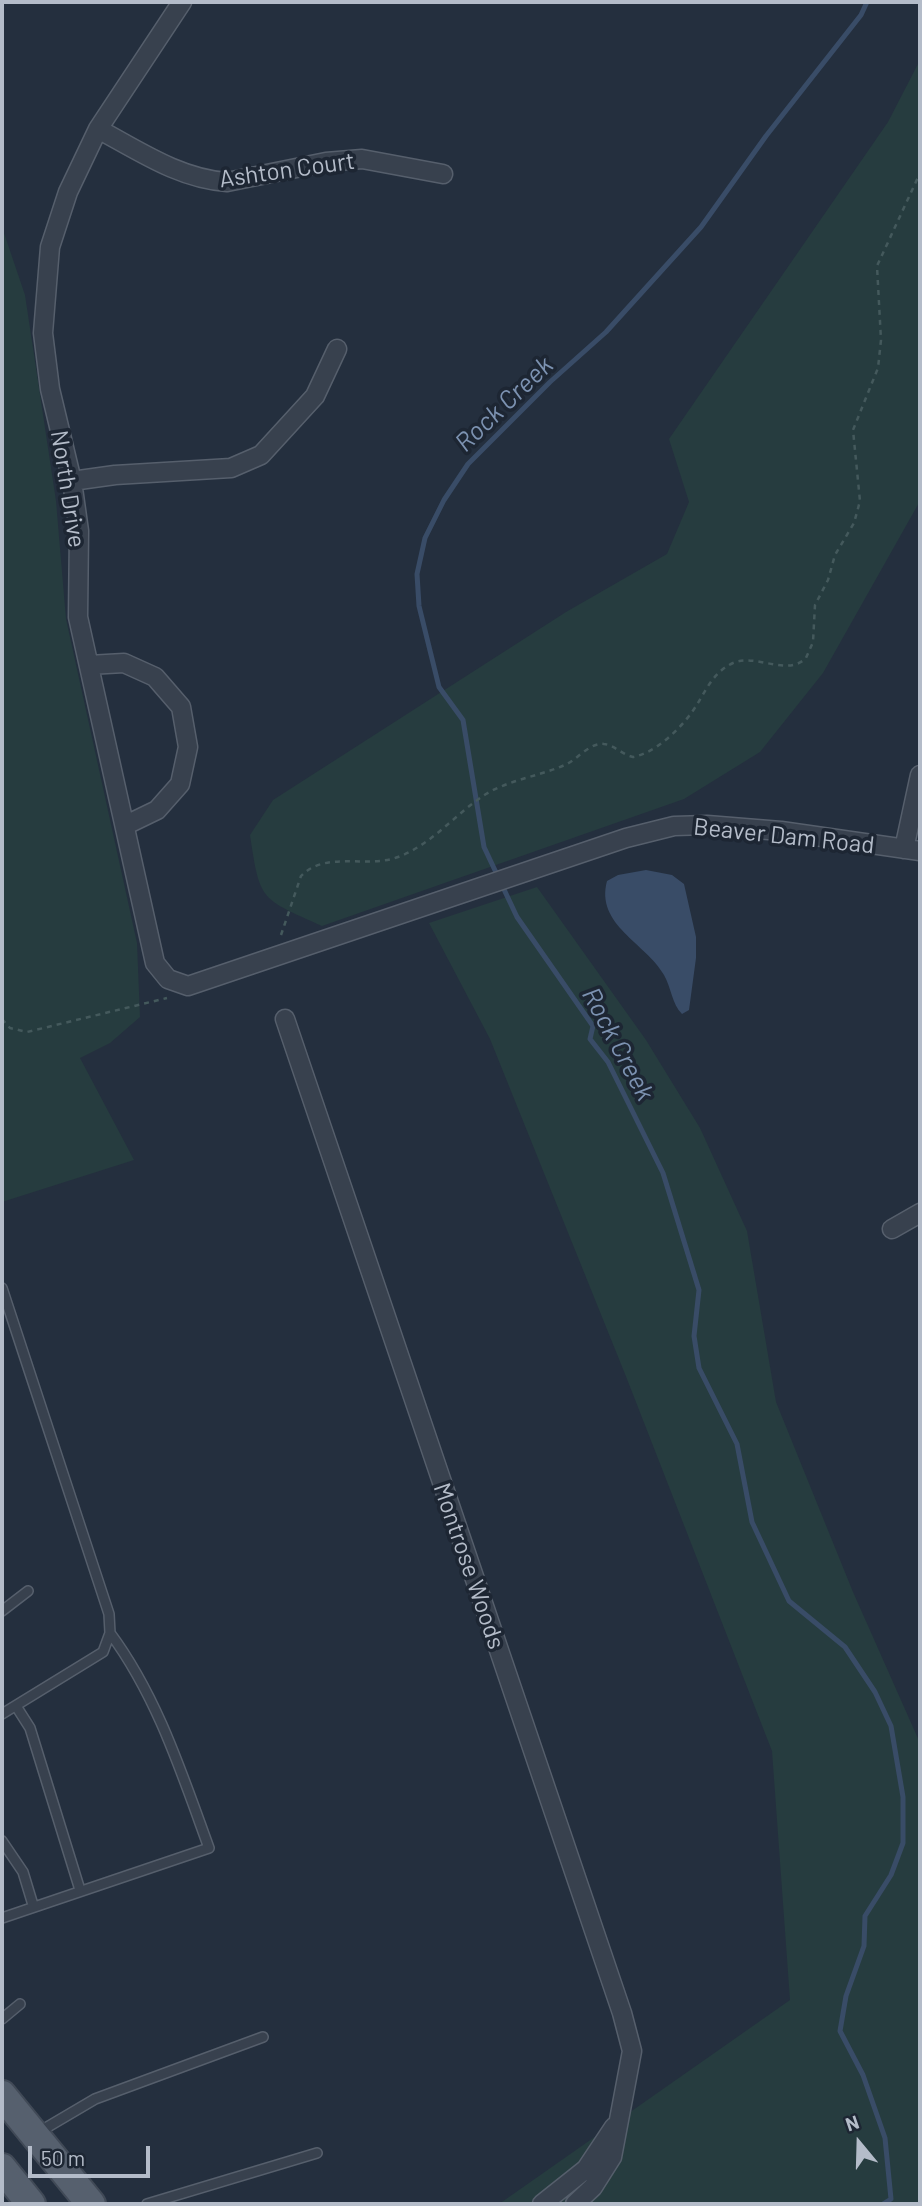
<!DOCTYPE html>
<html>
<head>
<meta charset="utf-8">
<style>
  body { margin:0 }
  #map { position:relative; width:922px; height:2206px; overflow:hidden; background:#242f3e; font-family:Barlow,sans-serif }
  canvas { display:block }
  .frame { position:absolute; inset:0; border:4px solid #b4bcc9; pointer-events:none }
  .north { position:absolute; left:824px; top:2108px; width:70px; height:70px; -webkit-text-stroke:5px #1d2633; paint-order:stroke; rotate:341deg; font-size:19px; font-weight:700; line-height:28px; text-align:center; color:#b4bcc9 }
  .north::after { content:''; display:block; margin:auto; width:24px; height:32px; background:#b4bcc9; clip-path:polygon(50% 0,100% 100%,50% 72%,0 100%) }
  .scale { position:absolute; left:28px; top:2146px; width:122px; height:32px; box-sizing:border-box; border:4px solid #b4bcc9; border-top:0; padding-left:9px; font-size:21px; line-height:24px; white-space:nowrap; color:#b4bcc9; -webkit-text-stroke:5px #1d2633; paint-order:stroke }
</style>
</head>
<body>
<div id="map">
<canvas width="922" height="2206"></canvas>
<div class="frame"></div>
<div class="north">N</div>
<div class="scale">50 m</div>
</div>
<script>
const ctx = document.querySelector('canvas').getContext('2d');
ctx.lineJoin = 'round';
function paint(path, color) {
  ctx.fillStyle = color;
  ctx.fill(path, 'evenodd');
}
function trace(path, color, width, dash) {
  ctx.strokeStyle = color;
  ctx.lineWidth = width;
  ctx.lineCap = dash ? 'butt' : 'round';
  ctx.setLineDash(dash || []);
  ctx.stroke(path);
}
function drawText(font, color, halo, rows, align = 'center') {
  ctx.font = font + ' Barlow,sans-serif';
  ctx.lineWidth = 7;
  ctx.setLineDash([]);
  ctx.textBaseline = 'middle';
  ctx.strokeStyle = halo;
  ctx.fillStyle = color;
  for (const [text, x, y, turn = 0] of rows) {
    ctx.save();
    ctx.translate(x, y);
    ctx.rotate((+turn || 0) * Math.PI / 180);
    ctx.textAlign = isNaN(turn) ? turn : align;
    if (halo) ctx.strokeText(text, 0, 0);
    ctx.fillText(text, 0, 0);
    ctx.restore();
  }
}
paint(new Path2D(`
  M920,60V501L823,673L760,752L684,799L322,926C261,898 260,903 250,835L273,800L566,612L667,554L689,502L669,439L888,122Z
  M2,227L25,295L56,501L66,619L137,943L140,1017L110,1043L80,1058L134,1160L2,1202Z
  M537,887L646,1040L700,1128L747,1231L776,1402L853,1592L920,1743V2204H499L790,2000L772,1751L627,1379L490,1039L429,923Z`), '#263c3f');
paint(new Path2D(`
  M646,870L672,875L684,884L696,937V958L689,1010L682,1014C672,1004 671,987 664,975C646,943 595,925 607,881L618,875Z`), '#394c67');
trace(new Path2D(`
  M867,2L861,15L766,136L701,227L606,332L550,382L468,464L444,500L425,538L417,574L419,606L439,687L463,720L484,847L517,917L593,1026L590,1039L608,1062L663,1173L699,1290L694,1336L699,1368L737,1444L752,1522L789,1601L845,1647L875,1692L891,1726L903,1797V1843L891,1875L865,1916L864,1946L846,1996L840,2031L863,2075L885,2138L891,2199L883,2204`), '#394c67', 5);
const lane = new Path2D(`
  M2,1288L109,1614L110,1633L103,1652L2,1714
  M2,1611L28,1591
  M16,1706L30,1728L80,1890
  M2,1841L23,1872L33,1905
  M2,1918L209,1848C182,1774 157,1696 110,1633
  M2,2019L20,2004
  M39,2132L95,2099L263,2037
  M147,2204L317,2153`);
const street = new Path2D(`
  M182,2L98,129L68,192L50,247L43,333L50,389L72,481L79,531L78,617L155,963L168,979L188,986L626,838L674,826L707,825L781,831L920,851
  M98,129C139,151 180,179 227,182L326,162L362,159L443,174
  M72,481L115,475L231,468L261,455L315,396L337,349
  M89,665L124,663L155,677L181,707L188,747L180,784L157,810L126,825
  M904,849L920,775
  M285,1019L622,2013L632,2051L612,2157L593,2187L575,2204
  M892,1229L920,1213
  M542,2204L586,2169L614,2127`);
const primary = new Path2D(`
  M2,2095L91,2204
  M2,2168L31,2204`);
trace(lane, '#565f6c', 12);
trace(street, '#565f6c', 21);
trace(primary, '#414a57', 32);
trace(new Path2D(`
  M281,935L301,876C326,850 367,869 398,857C433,844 456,813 486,794C511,779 541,776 567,764C577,759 591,742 604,744C614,745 623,755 633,757C655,753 679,730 692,712C705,694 711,673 733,663C756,653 787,677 806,658L813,642L815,605L828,580L835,555L854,523L860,501L853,430L878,368L881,340L877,266L920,173
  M2,1019L10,1028L27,1032L167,998`), '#44595c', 2.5, [5, 5]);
trace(lane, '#38414e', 9);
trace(street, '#38414e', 18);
trace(primary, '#56606e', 28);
drawText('24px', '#b4bcc9', '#1d2633', [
  ["Ashton Court",287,170,-8],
  ["North Drive",68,489,81],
  ["Beaver Dam Road",784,836,6],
  ["Montrose Woods",469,1566,71]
]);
drawText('italic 26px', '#7c92b1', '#1d2633', [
  ["Rock Creek",504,404,-44],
  ["Rock Creek",618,1044,62]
]);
</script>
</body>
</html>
